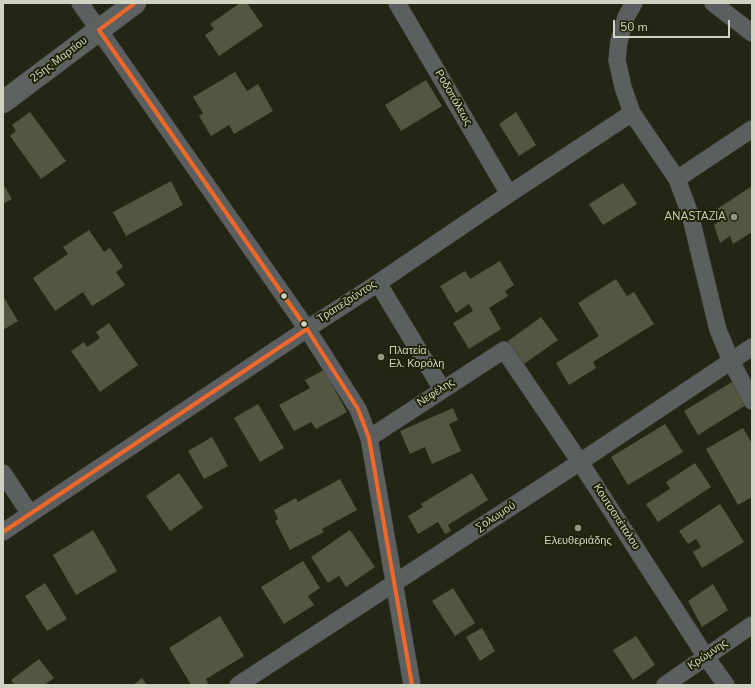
<!DOCTYPE html>
<html>
<head>
<meta charset="utf-8">
<style>
  body { margin:0 }
  #map { position:relative; width:755px; height:688px; overflow:hidden; background:#242615; font-family:"Nunito Sans",sans-serif }
  canvas { display:block }
  .frame { position:absolute; inset:0; border:4px solid #d1d3c2; pointer-events:none }
  .scale { position:absolute; left:613px; top:20px; width:117px; height:18px; box-sizing:border-box; border:2px solid #d1d3c2; border-top:0; padding-left:5px; font-size:12px; line-height:14px; white-space:nowrap; color:#d1d3c2; -webkit-text-stroke:3px #202305; paint-order:stroke }
</style>
</head>
<body>
<div id="map">
<canvas width="755" height="688"></canvas>
<div class="frame"></div>
<div class="scale">50 m</div>
</div>
<script>
const ctx = document.querySelector('canvas').getContext('2d');
ctx.lineJoin = 'round';
function paint(path, color) {
  ctx.fillStyle = color;
  ctx.fill(path, 'evenodd');
}
function trace(path, color, width, dash) {
  ctx.strokeStyle = color;
  ctx.lineWidth = width;
  ctx.lineCap = dash ? 'butt' : 'round';
  ctx.setLineDash(dash || []);
  ctx.stroke(path);
}
function drawText(font, color, halo, rows, align = 'center') {
  ctx.font = font + ' "Nunito Sans",sans-serif';
  ctx.lineWidth = 4;
  ctx.setLineDash([]);
  ctx.textBaseline = 'middle';
  ctx.strokeStyle = halo;
  ctx.fillStyle = color;
  for (const [text, x, y, turn = 0] of rows) {
    ctx.save();
    ctx.translate(x, y);
    ctx.rotate((+turn || 0) * Math.PI / 180);
    ctx.textAlign = isNaN(turn) ? turn : align;
    if (halo) ctx.strokeText(text, 0, 0);
    ctx.fillText(text, 0, 0);
    ctx.restore();
  }
}
paint(new Path2D(`
  M240,3H247L263,26L219,56L205,35L214,29L210,24Z
  M235,72L247,91L258,84L273,111L234,134L229,125L211,136L199,116L203,113L193,97Z
  M426,80L442,106L401,131L385,105Z
  M30,112L66,161L41,179L10,136L16,131L12,125Z
  M516,112L536,145L519,156L499,124Z
  M171,181L183,205L126,236L113,212Z
  M623,183L637,204L603,225L589,204Z
  M3,184L12,199L3,204Z
  M752,186V232L733,244L730,236L720,243L714,225L718,222L714,211Z
  M89,230L104,252L110,248L123,267L116,272L125,285L92,306L83,292L55,311L33,278L68,254L63,247Z
  M500,261L514,285L505,291L508,296L489,308L501,329L469,349L453,323L473,311L469,304L456,313L440,286L465,271L470,279Z
  M616,279L627,296L634,292L654,324L593,362L596,368L569,385L556,363L599,336L578,303Z
  M3,296L18,321L3,330Z
  M541,317L558,340L524,364L508,341Z
  M109,323L138,365L100,392L71,351L84,342L87,347L100,338L96,332Z
  M324,370L347,412L316,429L311,422L294,431L279,405L310,388L305,380Z
  M732,382L746,405L698,435L684,411Z
  M258,404L284,448L260,462L234,418Z
  M453,408L458,420L449,424L461,451L432,464L425,447L410,454L400,431Z
  M665,424L683,452L628,485L611,457Z
  M743,428L752,444V497L738,505L706,449Z
  M212,437L228,466L204,479L188,451Z
  M695,463L711,487L658,522L646,504L670,489L666,482Z
  M179,473L203,508L170,531L146,496Z
  M472,473L488,500L448,525L451,531L445,534L438,522L418,534L408,516L423,507L421,504Z
  M340,479L357,510L322,529L324,532L290,550L275,521L278,519L274,510L296,498L298,502Z
  M720,504L744,542L702,568L693,552L701,547L696,539L688,544L679,531Z
  M93,530L117,571L76,595L53,555Z
  M350,530L375,567L346,587L339,576L328,583L311,557Z
  M303,561L320,588L308,596L314,605L284,624L261,587Z
  M45,583L67,619L47,631L25,596Z
  M713,584L728,610L702,627L688,601Z
  M453,588L475,623L455,636L432,601Z
  M220,616L244,656L206,679L209,685H191L169,648Z
  M482,628L495,651L480,661L466,637Z
  M636,636L655,665L633,680L613,650Z
  M39,659L54,678L44,685H15L11,680Z
  M142,678L147,685H133Z`), '#545642');
const street = new Path2D(`
  M80,3L307,329L358,409L369,438L412,685
  M397,3L509,194
  M634,3L626,17L619,41L617,60L623,87L632,113L677,179L690,214L718,330L731,361L752,401
  M713,3L752,33
  M677,179L752,129
  M378,283L442,389
  M369,438L504,350L580,462L706,657L726,685
  M3,473L30,514
  M3,532L307,329L378,283L509,194L632,113
  M238,685L580,462L752,347
  M665,685L752,625`);
const secondary = new Path2D(`
  M3,102L135,3`);
trace(street, '#3f4032', 18);
trace(secondary, '#3f4032', 23);
trace(street, '#5c5f60', 17);
trace(secondary, '#5d6160', 22);
trace(new Path2D(`
  M99,30L307,329L358,409L369,438L412,685
  M99,30L135,3
  M3,532L307,329`), '#f36827', 4);
for (const [x, y, r, color] of [
  [734,217,4,"#949685"],
  [284,296,3.5,"#d1d3c2"],
  [304,324,3.5,"#d1d3c2"],
  [381,357,4,"#949685"],
  [578,528,4,"#949685"]
]) {
  const dot = new Path2D();
  dot.arc(x, y, r, 0, 2 * Math.PI);
  ctx.fillStyle = color;
  ctx.fill(dot);
  trace(dot, '#202305', 1.5);
}
drawText('11px', '#d1d3c2', '#202305', [
  ["25ης Μαρτίου",59,60,-37],
  ["Ροδοπόλεως",453,98,60],
  ["Τραπεζούντος",347,302,-33],
  ["Νεφέλης",436,393,-33],
  ["Σολωμού",496,517,-33],
  ["Κουτσοπέταλου",616,517,57],
  ["Κρώμνης",708,655,-34]
]);
drawText('11px', '#d1d3c2', '#202305', [
  ["ANASTAZIA",726,217],
  ["Πλατεία",389,351,"left"],
  ["Ελ. Κορόλη",389,364,"left"],
  ["Ελευθεριάδης",578,541,"center"]
], 'right');
</script>
</body>
</html>
